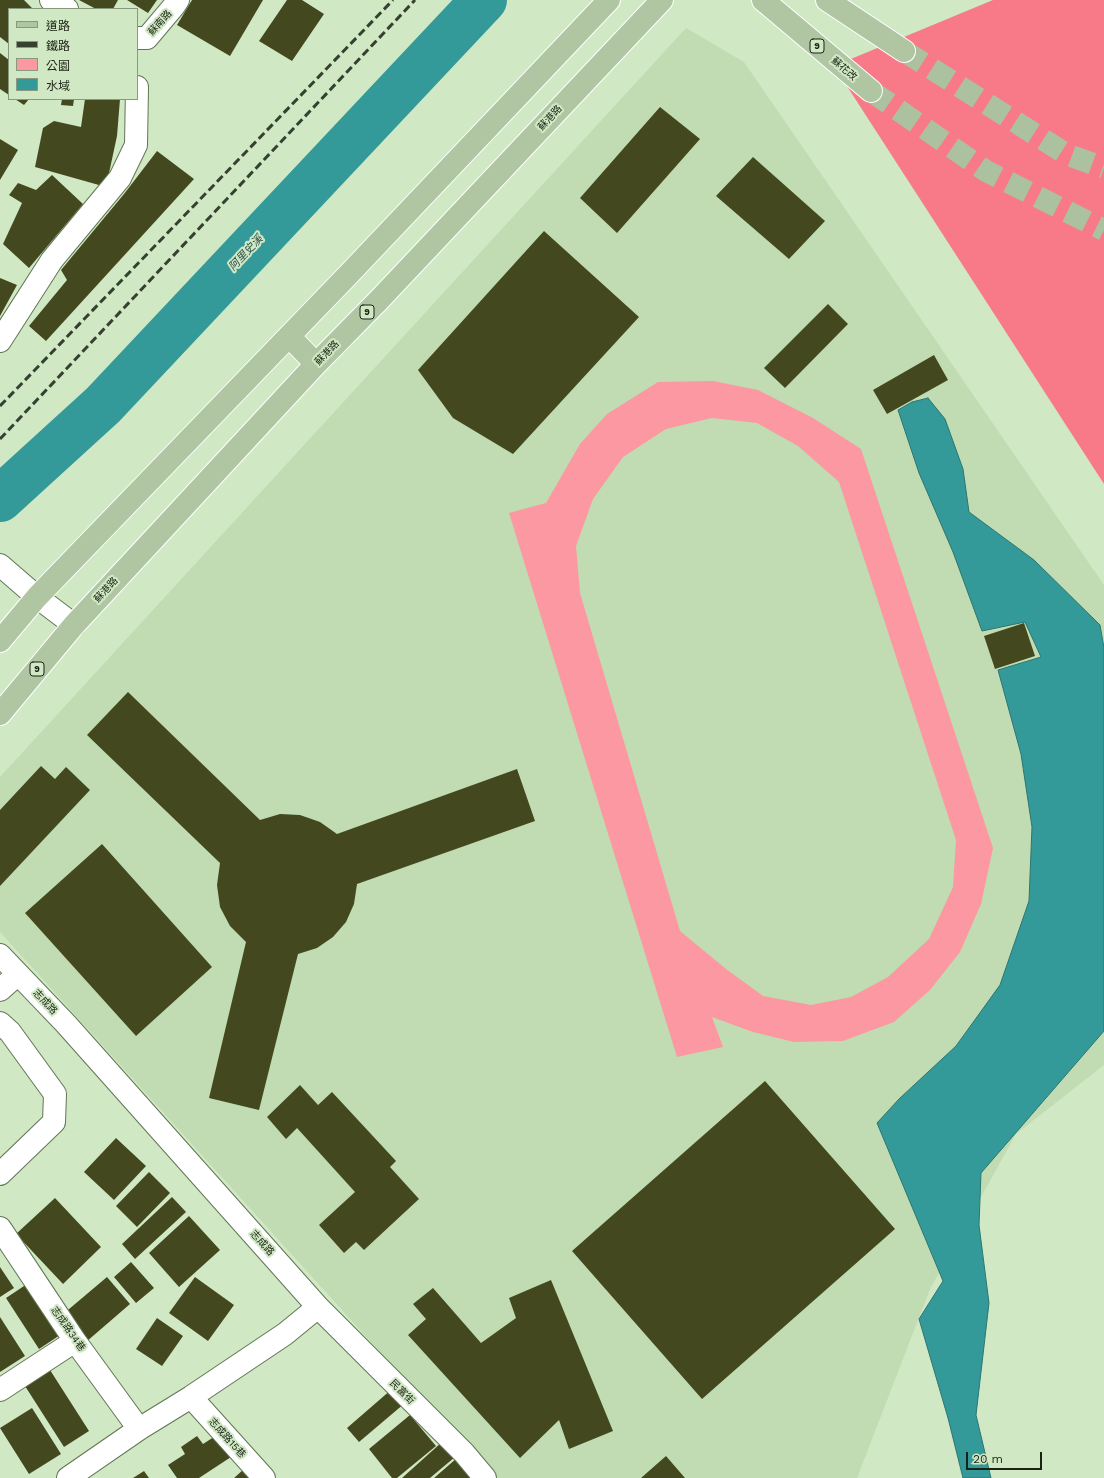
<!DOCTYPE html>
<meta charset="utf-8">
<style>
body{margin:0}
#map{position:relative;width:1104px;height:1478px;overflow:hidden;background:#d0e8c3;font-family:"Work Sans","Noto Sans TC",sans-serif}
canvas{display:block}
.legend{position:absolute;left:8px;top:8px;width:130px;height:92px;box-sizing:border-box;background:#d0e8c3;border:1px solid #88997e;margin:0;padding:5px 7px;list-style:none;font-size:12px;color:#1b2316}
.legend li{display:flex;align-items:center;gap:8px;height:20px}
.legend b{width:20px;border:1px solid #88997e}
.scale{position:absolute;left:966px;top:1452px;width:76px;height:18px;box-sizing:border-box;border:2px solid #1b2316;border-top:0;padding-left:5px;font-size:12px;line-height:14px;white-space:nowrap;color:#1b2316;-webkit-text-stroke:3px #d0e8c3;paint-order:stroke}
</style>
<div id="map">
<canvas width="1104" height="1478"></canvas>
<ul class="legend">
<li><b style="height:5px;background:#b0c6a3"></b>道路</li>
<li><b style="height:5px;background:#364030"></b>鐵路</li>
<li><b style="height:11px;background:#fc98a1"></b>公園</li>
<li><b style="height:11px;background:#339a99"></b>水域</li>
</ul>
<div class="scale">20 m</div>
</div>
<script>
const context = document.querySelector('canvas').getContext('2d');
context.lineJoin = 'round';
function fill(path, color) {
  context.fillStyle = color;
  context.fill(path, 'evenodd');
}
function poly(rows) {
  const path = new Path2D();
  for (const r of rows) {
    path.moveTo(r[0], r[1]);
    for (let i = 2; i < r.length; i += 2) path.lineTo(r[i], r[i + 1]);
  }
  return path;
}
function trace(path, color, width, dash) {
  context.strokeStyle = color;
  context.lineWidth = width;
  context.lineCap = dash ? 'butt' : 'round';
  context.setLineDash(dash || []);
  context.stroke(path);
}
function drawText(font, color, halo, rows, align = 'center') {
  context.font = font + ' "Work Sans","Noto Sans TC",sans-serif';
  context.lineWidth = 4;
  context.setLineDash([]);
  context.textBaseline = 'middle';
  context.strokeStyle = halo;
  context.fillStyle = color;
  for (const [text, x, y, turn = 0] of rows) {
    context.save();
    context.translate(x, y);
    context.rotate((+turn || 0) * Math.PI / 180);
    context.textAlign = isNaN(turn) ? turn : align;
    if (halo) context.strokeText(text, 0, 0);
    context.fillText(text, 0, 0);
    context.restore();
  }
}
const built = poly([
 [686,28,744,62,1104,585,1104,1065,1016,1134,930,1289,857,1478,494,1478,0,932,0,777]
]);
const green = poly([
 [713,381,758,390,813,418,861,449,993,848,981,904,960,952,930,990,894,1022,843,1041,794,1042,753,1032,712,1017,723,1047,677,1057,509,513,546,503,580,444,607,414,658,382],
 [712,418,757,423,798,446,839,482,956,840,953,887,929,939,888,977,851,997,811,1005,763,996,726,969,680,931,580,593,576,546,593,499,623,457,666,429]
]);
const forest = poly([
 [993,0,1104,0,1104,484,834,66]
]);
const water = poly([
 [928,398,945,419,963,469,969,512,1034,560,1100,625,1104,648,1104,1031,981,1173,979,1225,989,1303,976,1415,991,1478,963,1478,948,1418,919,1319,943,1281,877,1123,899,1099,956,1046,1000,985,1029,901,1032,827,1021,754,998,670,1041,657,1025,622,982,631,953,552,919,473,898,410,912,402,928,398]
]);
const river = poly([
 [0,499,103,405,484,0]
]);
const building = poly([
 [0,0,24,0,33,9,9,9,9,44,0,37],
 [79,0,118,0,113,9,96,9],
 [127,0,157,0,148,13],
 [192,0,263,0,230,56,177,25],
 [287,0,302,0,324,14,292,61,259,41],
 [0,53,9,60,9,95,0,89],
 [15,99,29,99,24,105],
 [62,99,74,99,73,106,61,105],
 [85,99,120,99,117,136,106,187,35,167,43,128,54,121,81,127],
 [660,107,700,139,617,233,580,198],
 [0,139,18,150,0,180],
 [157,151,194,179,46,341,29,326,67,280,61,270,124,194],
 [753,157,825,221,789,259,716,196],
 [52,175,83,204,29,268,3,244,22,203,9,195,18,183,36,190],
 [544,231,639,317,513,454,453,418,418,370],
 [0,278,17,285,0,316],
 [828,304,848,324,785,388,764,368],
 [934,355,948,380,887,414,873,390],
 [1024,623,1035,656,995,669,984,636],
 [128,692,260,820,280,814,300,815,320,822,337,834,517,769,535,821,357,884,354,904,346,922,333,937,317,948,298,954,259,1110,209,1098,246,942,230,926,220,907,217,885,220,863,87,735],
 [41,766,55,779,66,767,90,790,0,886,0,810],
 [102,844,212,967,136,1036,25,913],
 [765,1081,895,1229,702,1399,572,1251],
 [300,1085,318,1105,332,1092,396,1161,390,1167,419,1199,364,1250,356,1242,344,1253,319,1225,355,1192,297,1128,286,1139,267,1117],
 [116,1138,146,1166,114,1200,84,1172],
 [149,1172,170,1193,137,1227,116,1206],
 [172,1197,186,1212,135,1259,122,1244],
 [55,1198,101,1247,63,1284,16,1234],
 [189,1216,220,1250,179,1287,149,1253],
 [131,1262,154,1288,136,1303,114,1277],
 [0,1267,14,1288,0,1297],
 [107,1277,130,1304,86,1342,62,1315],
 [195,1277,234,1305,208,1341,169,1313],
 [551,1280,613,1431,569,1449,559,1420,520,1458,408,1335,426,1319,413,1304,433,1288,481,1343,516,1318,509,1298],
 [27,1284,60,1335,39,1349,6,1298],
 [0,1317,25,1356,0,1372],
 [157,1318,183,1336,162,1366,136,1349],
 [50,1370,89,1431,64,1447,25,1386],
 [392,1389,405,1403,359,1442,347,1428],
 [32,1408,61,1454,29,1474,0,1428],
 [410,1415,436,1446,397,1478,392,1478,369,1449],
 [217,1435,231,1457,199,1478,177,1478,168,1465,185,1454,181,1447,197,1436,203,1444],
 [442,1442,455,1457,430,1478,402,1478],
 [666,1456,685,1478,641,1478],
 [457,1458,474,1478,434,1478],
 [244,1469,253,1478,234,1478],
 [144,1471,149,1478,133,1478]
]);
const majorTunnel = poly([
 [904,51,1066,154,1104,168],
 [871,91,986,171,1104,230]
]);
const minor = poly([
 [51,0,67,9],
 [137,38,147,38,174,6,178,0],
 [0,341,52,260,120,178,136,145,137,87],
 [0,565,37,597,74,625],
 [0,955,66,1024,318,1307,464,1453,485,1478],
 [0,990,18,974],
 [0,1023,10,1032,55,1094,54,1122,0,1174],
 [0,1228,75,1341,139,1429],
 [0,1390,75,1341],
 [191,1397,264,1478],
 [68,1478,139,1429,191,1397,285,1334,318,1307]
]);
const major = poly([
 [763,0,871,91],
 [827,0,904,51],
 [289,336,316,364],
 [0,641,37,597,348,275,609,0],
 [0,714,74,625,316,364,378,301,662,0]
]);
const rail = poly([
 [0,406,393,0],
 [0,439,415,0]
]);
const shields = [
 [817,46,14],
 [367,312,14],
 [37,669,14]
];
const shieldNames = [
 ["9",817,46],
 ["9",367,312],
 ["9",37,669]
];
const streetNames = [
 ["蘇南路",160,23,-48],
 ["蘇花改",844,69,40],
 ["蘇港路",550,118,-47],
 ["蘇港路",327,353,-46],
 ["蘇港路",106,590,-47],
 ["志成路",45,1002,46],
 ["志成路",262,1243,48],
 ["志成路34巷",68,1329,55],
 ["民富街",402,1392,45],
 ["志成路15巷",227,1438,48]
];
const waterNames = [
 ["阿里史溪",246,253,-47]
];
fill(built, '#c1dcb2');
fill(green, '#fc98a1');
fill(forest, '#f87a89');
fill(water, '#339a99');
trace(water, '#2c7672', 1);
trace(river, '#339a99', 46);
fill(building, '#44481f');
trace(majorTunnel, '#acc1a0', 22, [22, 11]);
trace(minor, '#617655', 24);
trace(major, '#fff', 24);
trace(minor, '#fff', 22);
trace(major, '#b0c6a3', 22);
trace(rail, '#364030', 3, [8, 4]);
for (const [x, y, w] of shields) {
  const box = new Path2D();
  box.roundRect(x - w / 2, y - 7, w, 14, 3);
  context.fillStyle = '#d0e8c3';
  context.fill(box);
  trace(box, '#1b2316', 1);
}
drawText('bold 9px', '#1b2316', null, shieldNames);
drawText('10px', '#1b2316', '#d0e8c3', streetNames);
drawText('italic 11px', '#2d4c4b', '#d0e8c3', waterNames);
</script>
